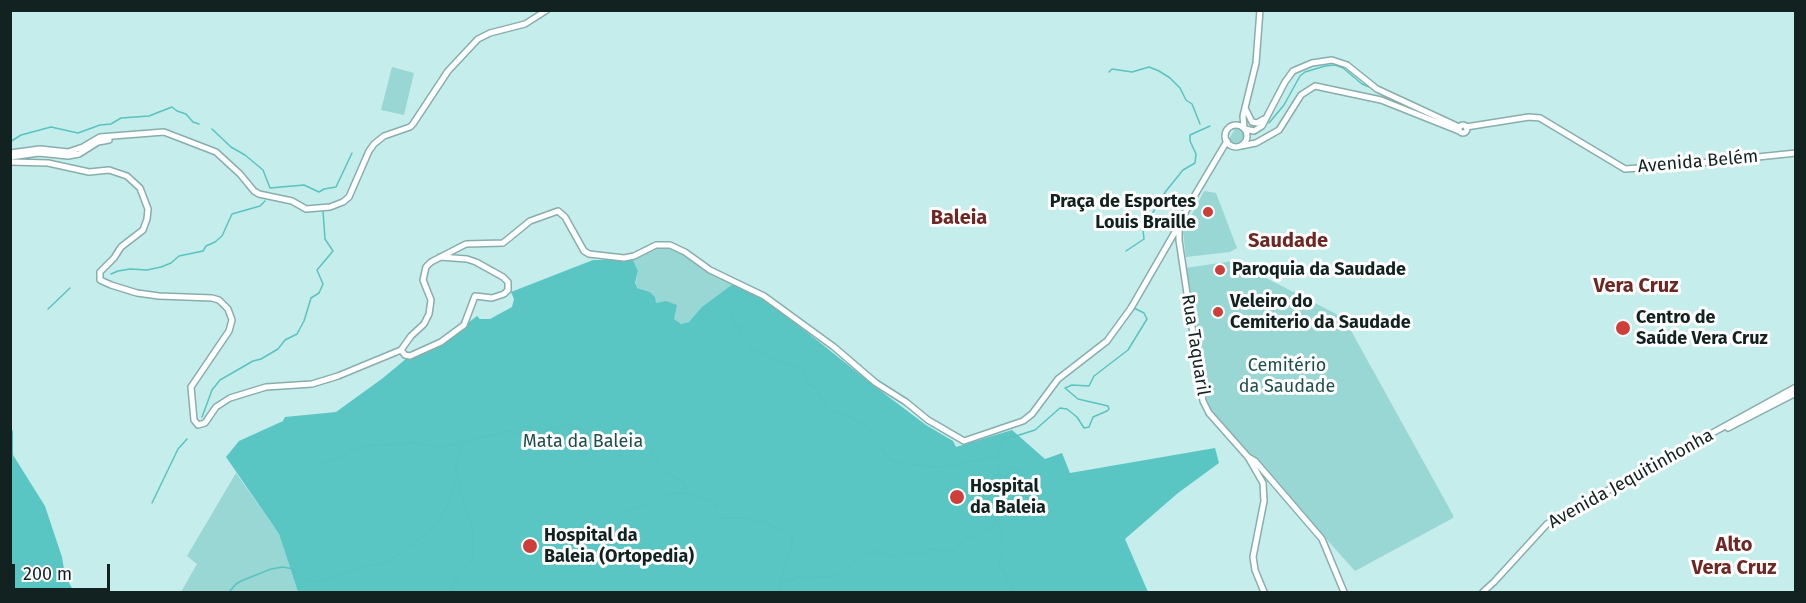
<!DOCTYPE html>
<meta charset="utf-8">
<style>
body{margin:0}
#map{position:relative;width:1806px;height:603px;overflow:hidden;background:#c5edeb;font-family:"Fira Sans",sans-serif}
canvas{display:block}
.frame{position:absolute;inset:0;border:12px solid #122221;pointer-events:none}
.scale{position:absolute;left:12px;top:564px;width:98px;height:27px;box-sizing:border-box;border:3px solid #122221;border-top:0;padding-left:8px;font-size:18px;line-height:21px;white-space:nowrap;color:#122221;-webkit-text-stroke:4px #fff;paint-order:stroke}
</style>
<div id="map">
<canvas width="1806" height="603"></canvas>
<div class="frame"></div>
<div class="scale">200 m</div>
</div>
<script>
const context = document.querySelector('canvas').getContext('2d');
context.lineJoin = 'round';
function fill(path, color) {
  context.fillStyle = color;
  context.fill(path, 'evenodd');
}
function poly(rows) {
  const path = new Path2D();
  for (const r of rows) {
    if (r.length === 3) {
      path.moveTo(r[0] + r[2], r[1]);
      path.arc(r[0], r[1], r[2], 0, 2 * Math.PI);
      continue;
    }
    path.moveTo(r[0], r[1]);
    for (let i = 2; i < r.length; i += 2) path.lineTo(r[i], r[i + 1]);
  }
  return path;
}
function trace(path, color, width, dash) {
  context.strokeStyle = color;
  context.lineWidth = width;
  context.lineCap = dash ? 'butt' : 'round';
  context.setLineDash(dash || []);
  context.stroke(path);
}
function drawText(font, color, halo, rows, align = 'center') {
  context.font = font + ' "Fira Sans",sans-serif';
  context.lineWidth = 6;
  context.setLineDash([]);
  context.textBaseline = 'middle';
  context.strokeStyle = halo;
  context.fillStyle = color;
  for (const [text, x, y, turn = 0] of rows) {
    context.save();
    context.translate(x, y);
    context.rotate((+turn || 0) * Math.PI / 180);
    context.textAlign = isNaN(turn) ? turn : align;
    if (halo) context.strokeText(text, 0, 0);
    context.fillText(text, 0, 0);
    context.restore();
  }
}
const green = poly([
 [392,67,414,73,404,115,381,110],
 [1236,127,1242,128,1246,135,1244,143,1238,146,1232,145,1228,141],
 [1204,191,1216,193,1237,248,1230,252,1186,257,1183,232],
 [660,248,666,248,681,253,707,272,733,284,689,322,684,324,677,323,656,303,650,292,637,288,635,286,638,271,633,260],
 [1233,261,1344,318,1453,515,1453,518,1355,571,1217,417,1210,407,1204,393,1185,268],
 [236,473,279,534,298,592,181,592,197,564,187,556]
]);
const forest = poly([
 [593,260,633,260,638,271,635,283,637,288,650,292,655,297,656,303,666,301,677,305,674,319,681,324,689,322,702,307,733,284,764,298,877,388,926,425,953,441,956,447,1012,430,1045,459,1062,453,1070,473,1215,448,1219,463,1178,493,1125,539,1148,592,298,592,279,534,226,457,239,441,283,421,285,417,336,412,383,378,407,358,442,343,477,316,480,319,490,319,512,307,514,299,511,292],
 [11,429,13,431,13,455,45,506,62,557,65,575,74,592,11,592]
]);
const stream = poly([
 [1109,72,1112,69,1132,72,1149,67,1159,71,1170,78,1180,88,1186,100,1192,104,1200,124],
 [1269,123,1284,105,1300,76,1305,72,1325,66,1335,65,1343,68,1362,84,1374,89],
 [212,129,231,147,245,155,263,170,270,188,304,185,319,192,324,189,336,187,352,153],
 [10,142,21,135,51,127,78,133,100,125,111,124,121,118,149,116,172,107,177,111,186,114,193,122,199,124],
 [1126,251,1144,239,1143,230,1147,222,1166,191,1183,170,1195,163,1196,154,1190,141,1190,135,1210,126],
 [111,274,118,271,130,269,147,270,161,267,171,263,179,256,203,251,206,246,215,242,222,236,232,214,260,206,265,201],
 [48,309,70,288],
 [730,314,735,325,740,328,740,335,747,340,752,350,803,369,808,384,814,386,828,409,833,413,839,412,850,417,871,429,887,457,897,462,907,464,942,467,998,456,1003,438,1013,437,1035,430,1060,408,1067,409,1077,417,1084,428,1089,427,1093,417,1107,411,1109,409,1108,406,1078,399,1065,388,1072,385,1089,386,1094,376,1128,350,1147,319,1144,313,1134,308],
 [202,417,212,390,220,380,253,361,261,359,278,349,285,340,297,334,304,321,311,298,319,293,323,284,317,270,333,251,325,239,323,211],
 [310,468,316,464,341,458,350,450,365,446,405,444,415,442,440,448,504,432,512,431,521,437,526,436,571,424,581,429,592,446,602,446,616,438,626,438,643,445,649,449,664,472,681,480,688,493],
 [152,503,178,449,187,439],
 [627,512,649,503,661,495,688,493,712,501,718,508],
 [721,514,719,518,743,518,764,522,787,532,792,538,792,547,780,583,781,592],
 [997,521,1003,534,1001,543,1004,552,999,559,999,565,1015,592],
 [781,580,790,581,800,576,834,577,862,556,871,552,881,552,897,558,913,553,921,554,932,549,946,552,954,552,963,541,992,527,1008,502,1019,491,1024,480,1021,472,1010,467,1007,476,1003,478,997,470,999,458],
 [229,592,236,584,241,581,271,569,283,567,293,569,306,580,320,582,360,567,381,564,400,554,434,527,447,507,456,480,458,473,455,466,465,442],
 [449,592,463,569,472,562,473,552,472,524,461,493,458,475]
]);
const minor = poly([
 [1246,110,1252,122,1257,123,1264,119],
 [1463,129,4],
 [1236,136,11],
 [1466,127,1529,117,1540,118,1625,169,1681,165,1796,153],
 [1244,128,1243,116,1256,63,1260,10],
 [1245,129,1254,131,1262,126,1285,82,1293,71,1312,63,1332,60,1347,65,1377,89,1459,127],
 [1227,141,1189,205,1179,225,1179,240,1203,401,1209,413,1248,457,1263,483,1264,501,1253,557,1255,570,1264,592],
 [1241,146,1256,143,1279,130,1301,95,1315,86,1381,100,1459,131],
 [10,153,40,149,68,152,83,147,100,137,164,132,216,152,240,174,254,191,259,194,292,201,306,209,330,207,343,202,349,197,369,151,374,144,384,136,410,127,413,124,448,71,478,39,490,33,525,24,547,10],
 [10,157,39,153,68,156,79,154,98,142,109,140],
 [10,162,48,163,89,172,109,170,127,176,140,188,148,209,147,219,143,230,121,247,114,258,100,272,100,280,111,285,137,293,159,296,212,298,219,300,228,309,232,320,229,331,191,387,194,420,198,425,205,423,216,407,230,398,266,387,312,384,338,376,401,350,411,336,424,324,429,314,431,300,423,280,426,267,431,262,466,244,503,243,530,221,558,211,565,217,584,251,589,254,624,258,634,256,656,245,670,245,685,252,710,270,764,296,834,347,876,383,906,402,928,420,964,441,1023,421,1032,414,1058,379,1107,341,1131,308,1179,225],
 [401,350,405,355,410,356,441,342,464,325,475,296,492,298,504,294,508,290,508,282,503,277,476,262,467,259,440,257],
 [1728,428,1796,393],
 [1248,457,1255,461,1322,539,1344,592],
 [1483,592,1494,582,1547,524,1796,387]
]);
const markers = [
 [1208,212,6,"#ce3f3b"],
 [1220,270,6,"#ce3f3b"],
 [1218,312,6,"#ce3f3b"],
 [1623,328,8,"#ce3f3b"],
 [957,497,8,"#ce3f3b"],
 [530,546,8,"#ce3f3b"]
];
const streetNames = [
 ["Avenida Belém",1698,162,-5],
 ["Rua Taquaril",1195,345,81],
 ["Avenida Jequitinhonha",1631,479,-29]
];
const poiNames = [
 ["Praça de Esportes",1196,202,"right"],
 ["Louis Braille",1196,223,"right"],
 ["Paroquia da Saudade",1232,270],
 ["Veleiro do",1230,302],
 ["Cemiterio da Saudade",1230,323],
 ["Centro de",1636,318],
 ["Saúde Vera Cruz",1636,339],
 ["Hospital",970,487],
 ["da Baleia",970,508],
 ["Hospital da",544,536],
 ["Baleia (Ortopedia)",544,557]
];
const parkNames = [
 ["Cemitério",1287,366],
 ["da Saudade",1287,387],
 ["Mata da Baleia",583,442]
];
const neighbourhoodNames = [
 ["Baleia",959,218],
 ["Saudade",1288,241],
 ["Vera Cruz",1636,286],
 ["Alto",1734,545],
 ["Vera Cruz",1734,568]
];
fill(green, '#98d7d4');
fill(forest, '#5ac6c3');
trace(stream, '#58c4c1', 1.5);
trace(minor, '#87aeac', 8);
trace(minor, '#fff', 5);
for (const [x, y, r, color] of markers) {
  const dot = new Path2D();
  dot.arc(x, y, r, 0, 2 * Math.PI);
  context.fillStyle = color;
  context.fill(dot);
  trace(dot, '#fff', 2);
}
drawText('18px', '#122221', '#fff', streetNames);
drawText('bold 18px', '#122221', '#fff', poiNames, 'left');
drawText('18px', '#1f4f4d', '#fff', parkNames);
drawText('bold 20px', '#6e2824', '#fff', neighbourhoodNames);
</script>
